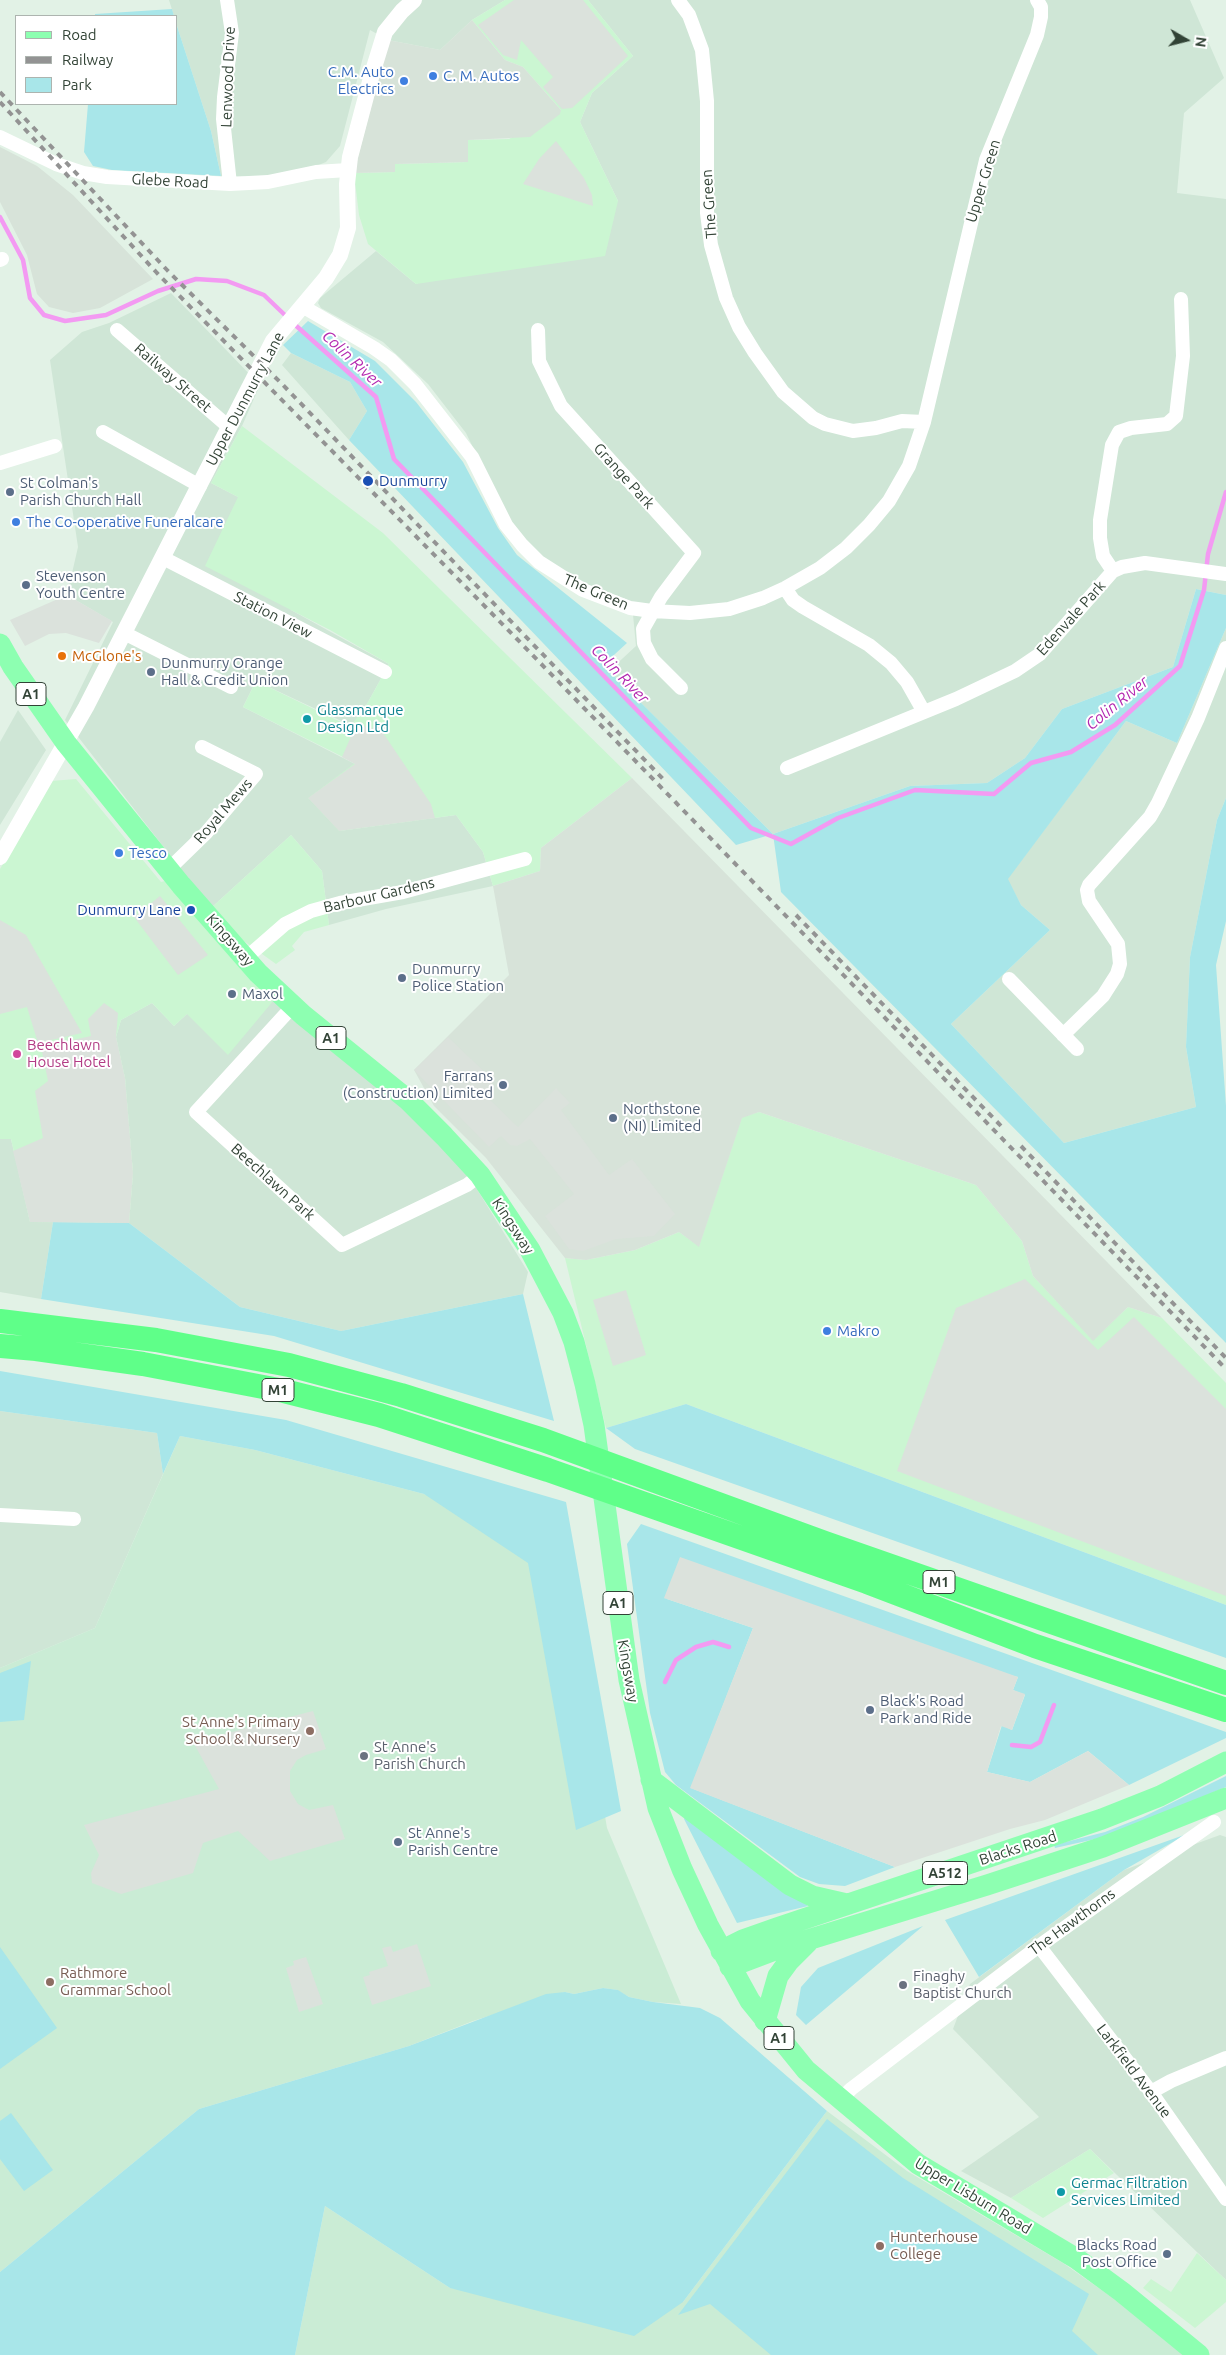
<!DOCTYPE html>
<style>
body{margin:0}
#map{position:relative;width:1226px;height:2355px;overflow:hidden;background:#e2f2e6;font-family:Ubuntu,sans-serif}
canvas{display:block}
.legend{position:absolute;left:15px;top:15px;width:162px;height:90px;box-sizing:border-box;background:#fff;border:1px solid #adb4af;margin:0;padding:6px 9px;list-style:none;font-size:15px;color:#324336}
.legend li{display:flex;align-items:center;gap:10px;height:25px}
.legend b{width:25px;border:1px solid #adb4af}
.north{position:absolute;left:1161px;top:15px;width:50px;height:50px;-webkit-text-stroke:4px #fff;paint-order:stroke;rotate:98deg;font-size:14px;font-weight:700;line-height:20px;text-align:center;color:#324336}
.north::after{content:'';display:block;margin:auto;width:18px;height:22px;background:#324336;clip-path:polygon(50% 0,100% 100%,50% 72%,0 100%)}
</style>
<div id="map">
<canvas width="1226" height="2355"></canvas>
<ul class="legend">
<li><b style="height:6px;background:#8dffb1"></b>Road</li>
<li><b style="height:6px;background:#939393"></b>Railway</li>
<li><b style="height:14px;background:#a8e6e9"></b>Park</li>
</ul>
<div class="north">N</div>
</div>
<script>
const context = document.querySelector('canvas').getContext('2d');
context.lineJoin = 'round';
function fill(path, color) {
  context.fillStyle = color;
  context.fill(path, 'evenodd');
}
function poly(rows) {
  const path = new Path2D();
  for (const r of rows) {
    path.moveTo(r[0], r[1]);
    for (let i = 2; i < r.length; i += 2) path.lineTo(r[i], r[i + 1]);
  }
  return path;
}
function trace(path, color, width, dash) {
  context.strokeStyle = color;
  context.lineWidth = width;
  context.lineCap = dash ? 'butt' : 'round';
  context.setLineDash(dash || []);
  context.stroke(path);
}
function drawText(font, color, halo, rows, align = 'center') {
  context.font = font + ' Ubuntu,sans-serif';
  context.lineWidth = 4;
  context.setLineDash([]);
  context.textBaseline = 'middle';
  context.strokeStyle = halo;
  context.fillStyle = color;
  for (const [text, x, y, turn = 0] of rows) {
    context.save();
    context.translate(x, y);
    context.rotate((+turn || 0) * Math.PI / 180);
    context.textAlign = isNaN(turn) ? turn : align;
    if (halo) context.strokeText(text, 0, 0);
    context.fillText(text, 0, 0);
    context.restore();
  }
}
const residential = poly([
 [169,0,505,0,472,20,440,50,388,40,370,30,340,146,326,162,289,177,221,176,211,131,176,23,176,16,174,16],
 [588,0,1190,0,1224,78,1184,113,1177,193,1226,199,1226,595,1196,589,1173,667,1062,709,1025,758,987,783,910,786,773,834,609,671,636,646,632,604,586,586,542,560,510,524,466,433,428,384,383,342,321,308,318,303,320,298,376,251,416,284,618,201,580,122,592,93,633,56],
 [171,293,260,385,242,426,211,483,238,497,291,610,389,664,367,704,357,720,350,725,256,681,243,707,355,764,339,831,456,815,483,852,493,886,386,909,329,925,322,871,291,835,211,908,65,720,113,622,67,595,78,547,50,360,82,332,109,323],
 [291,353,350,382,367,411,349,440,282,365],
 [1226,628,1226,798,1217,820,1190,957,1186,1047,1196,1107,1064,1143,951,1024,1050,930,1021,905,1007,879,1126,721,1177,743],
 [18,710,46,750,0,825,0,742],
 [274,1000,418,1121,467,1173,528,1272,523,1294,341,1331,240,1307,129,1223,133,1173,125,1078,116,1037,121,1020,152,1003,174,1026,187,1014],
 [0,1139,11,1139,30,1222,53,1222,41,1299,0,1292],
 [0,1411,157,1433,163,1474,95,1628,0,1668],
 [1220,1835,1226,1837,1226,2280,1090,2149,1011,2198,961,2171,1039,2117,953,2029,970,1984,1124,1870]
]);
const commercial = poly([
 [505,0,588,0,633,56,592,93,580,122,618,201,605,256,416,284,368,244,359,215,354,173,395,172,395,164,468,162,468,140,509,139,561,110,523,67,505,60,472,20],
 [242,426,383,533,632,778,541,848,540,871,493,886,483,852,456,815,339,831,308,798,355,763,243,707,256,681,345,724,353,723,367,704,389,664,330,630,205,566,238,497,211,483],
 [76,779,161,882,165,881,274,1000,228,1055,187,1014,174,1026,152,1003,121,1020,116,1037,125,1078,133,1173,129,1223,30,1222,11,1139,0,1139,0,869,51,781],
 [291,835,322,871,329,925,304,932,292,946,295,950,276,964,244,941,211,908],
 [759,1112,976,1185,1022,1241,1033,1276,1093,1340,1128,1307,1162,1318,1226,1383,1226,1605,686,1404,606,1428,565,1258,586,1260,635,1250,679,1232,699,1246,742,1117],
 [1090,2149,1114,2173,1043,2218,1011,2198],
 [1197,2253,1226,2280,1226,2302,1195,2328,1143,2288,1151,2279,1171,2292]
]);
const industrial = poly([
 [472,20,505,60,523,67,561,110,560,114,530,137,468,140,468,162,395,164,395,172,354,173,388,40,440,50],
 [0,147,37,166,73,195,153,279,100,308,73,313,49,307,37,294,27,255,0,202],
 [632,778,1162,1318,1128,1307,1093,1341,1033,1276,1022,1241,976,1185,759,1112,742,1118,699,1247,679,1232,635,1250,586,1260,565,1258,486,1158,434,1106,414,1070,509,975,493,886,540,871,541,848]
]);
const education = poly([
 [180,1436,255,1450,424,1494,562,1540,580,1666,607,1828,681,2004,653,2002,629,1997,617,1990,603,1988,574,1994,565,1992,473,2021,409,2046,199,2109,0,2272,0,1668,95,1628],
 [827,2111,907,2171,1063,2263,1123,2305,1184,2355,295,2355,325,2206,450,2288,683,2302]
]);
const green = poly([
 [172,9,174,16,95,16,95,14],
 [176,23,211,131,221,176,112,170,93,166,84,152,88,104,176,104],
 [308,321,375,361,416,402,463,462,498,528,517,555,627,643,603,665,773,834,910,786,987,783,1025,758,1062,709,1173,667,1196,589,1226,595,1226,628,1177,743,1126,721,1008,879,1021,905,1050,930,951,1024,1064,1143,1196,1107,1186,1047,1190,957,1217,820,1226,798,1226,921,1216,965,1226,1106,1226,1343,781,892,773,834,736,845,349,440,367,411,350,382,291,353,283,345],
 [53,1222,129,1223,240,1307,341,1331,523,1294,554,1421,274,1336,41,1299],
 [0,1371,286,1420,566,1502,621,1811,576,1830,528,1563,424,1494,255,1450,180,1436,163,1474,157,1433,0,1411],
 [686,1404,1226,1605,1226,1658,635,1449,606,1428],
 [641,1524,1226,1732,1226,1738,1129,1785,1088,1751,1030,1782,987,1772,1002,1725,1012,1730,1025,1695,1013,1690,1018,1677,664,1598,753,1628,691,1788,895,1867,845,1886,819,1884,800,1877,676,1785,665,1772,650,1713,627,1544],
 [31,1661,24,1720,0,1722,0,1673],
 [1226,1776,1226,1787,1109,1836,1055,1848,1054,1845,1105,1832,1143,1817],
 [685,1815,808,1906,737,1923,684,1819],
 [1187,1834,1124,1870,979,1977,945,1920],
 [923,1926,806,2025,796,2015,801,1987,818,1968],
 [0,1947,57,2028,0,2069],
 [603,1988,618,1990,629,1997,653,2002,700,2008,720,2018,827,2111,683,2302,634,2336,450,2288,325,2206,295,2355,0,2355,0,2272,199,2109,409,2046,546,1994,565,1992,574,1994],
 [11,2113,53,2170,24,2191,0,2159,0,2121],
 [827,2119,903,2178,1089,2294,1072,2331,1098,2355,771,2355,710,2304,678,2315]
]);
const parking = poly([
 [514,0,583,0,628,56,572,108,562,109,543,87,553,77,521,40,517,60,503,55,478,25],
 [556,141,584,178,592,195,593,206,523,184,539,159],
 [67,595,112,621,99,643,66,633,49,634,25,646,10,620],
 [357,723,371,729,377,724,431,804,435,818,339,831,308,798,355,764,342,757],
 [160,896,208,955,178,975,134,917],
 [0,920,26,935,82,1033,38,1043,27,1007,0,1014],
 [104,1003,118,1013,116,1037,125,1078,133,1173,129,1223,30,1222,13,1151,43,1138,35,1091,48,1081,41,1047,91,1036,88,1019],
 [448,1037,494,1081,486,1090,491,1095,488,1098,518,1127,556,1088,570,1103,561,1110,609,1175,632,1159,675,1214,654,1236,616,1239,583,1251,569,1249,545,1216,574,1194,530,1139,517,1146,510,1145,501,1136,489,1147,414,1070],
 [1025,1279,1098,1350,1134,1317,1226,1409,1226,1596,897,1471,956,1308],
 [626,1290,646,1355,613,1366,593,1300],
 [680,1557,1018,1677,1013,1690,1025,1694,1012,1730,1001,1726,987,1772,1030,1782,1088,1751,1129,1785,1045,1820,1010,1829,895,1867,690,1788,753,1628,664,1598],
 [313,1711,326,1749,306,1755,297,1760,290,1771,290,1791,298,1804,309,1810,333,1805,345,1839,270,1861,238,1831,203,1843,193,1873,121,1894,92,1883,91,1873,99,1855,84,1825,219,1789,193,1742],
 [417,1944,431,1986,372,2005,363,1977,370,1975,369,1972,388,1966,382,1948,391,1946,393,1952],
 [306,1957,323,2004,299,2012,286,1968,294,1965,293,1961]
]);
const stream = poly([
 [0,217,23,260,30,298,44,315,65,321,106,315,158,291,196,279,227,281,264,295,288,318],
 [293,323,376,397,394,459,751,828,791,844,838,818,915,790,994,794,1031,763,1071,752,1115,725,1180,666,1204,590,1208,554,1226,492],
 [665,1682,676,1660,696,1647,713,1642,729,1647],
 [1012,1745,1031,1747,1040,1742,1054,1705]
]);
const minor = poly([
 [227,0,232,33,224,97,223,119,230,184],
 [0,137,56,164,83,173,107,177,230,184,268,182,316,172,348,170],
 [0,260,2,259],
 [302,306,374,348,391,360,415,384,472,457,506,525,522,545,539,562,583,590,630,608,652,611,690,613,729,609,763,598,785,588,820,568,846,548,869,525,889,501,909,466,924,422,902,421,876,428,853,431,825,424,813,418,783,392,755,353,739,327,726,298,711,245,707,213,707,101,702,50,689,15,678,0],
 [117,330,223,422,230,425],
 [538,330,539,361,561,406,694,553,661,597,643,629,644,643,652,659,681,688],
 [924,422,986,160,1037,35,1041,17,1041,7,1037,0],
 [103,432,200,486],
 [0,463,55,446],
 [163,558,385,672],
 [1113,571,1103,556,1100,538,1100,520,1112,445,1119,432,1131,428,1167,424,1176,416,1183,356,1181,299],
 [785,588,793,600,803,607,869,645,891,663,907,682,924,712],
 [124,633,231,687],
 [787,768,956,699,1015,671,1040,654,1113,571,1122,567,1145,563,1226,574],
 [169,869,206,833,256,774,202,747],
 [246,958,285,924,311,911,340,903,403,892,525,859],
 [1009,979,1077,1049],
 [293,1006,196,1112,342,1245,467,1185,480,1175],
 [1063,1035,1103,996,1117,974,1120,964,1118,944,1089,901,1087,890,1089,885,1150,817,1158,803,1198,718,1226,648],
 [0,1515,74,1519],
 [1039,1946,1151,2092,1226,2199],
 [1151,2092,1171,2081,1226,2058],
 [840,2100,851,2089,1039,1946,1214,1822]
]);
const tertiary = poly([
 [0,857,86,707,273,341,326,278,340,255,348,228,347,184,350,157,372,74,385,32,402,11,414,0]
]);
const primary = poly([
 [0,644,13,667,66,743,181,885,258,973,303,1015,408,1100,444,1136,480,1175,530,1250,563,1313,574,1342,585,1384,594,1425,629,1680,658,1808,682,1869,708,1925,750,2001,806,2070,918,2164,1077,2259,1122,2292,1199,2355],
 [651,1780,790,1885,812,1896,847,1904],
 [721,1951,743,1940,777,1928,1102,1819,1160,1796,1226,1762],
 [730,1967,775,1950,987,1885,1103,1847,1226,1798],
 [765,2021,778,1976,789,1961,808,1942]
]);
const motorway = poly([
 [0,1321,156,1340,289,1365,401,1395,543,1440,825,1543,1226,1683],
 [0,1346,36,1349,143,1364,284,1391,379,1415,548,1470,867,1582,1035,1646,1226,1710]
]);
const rail = poly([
 [0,92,168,271,283,385,665,781],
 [0,102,157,273,516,638,1226,1369],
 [796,915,1005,1130],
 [1021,1146,1226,1358]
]);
const markers = [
 [433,76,5,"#3f7fe0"],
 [404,81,5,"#3f7fe0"],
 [368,481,6,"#1a4fb4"],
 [10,492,5,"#5c6f8a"],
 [16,522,5,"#3f7fe0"],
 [26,585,5,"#5c6f8a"],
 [62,656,5,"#e8710a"],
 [151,672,5,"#5c6f8a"],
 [307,719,5,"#0f9aa8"],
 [119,853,5,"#3f7fe0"],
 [191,910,5,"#1a4fb4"],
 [402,978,5,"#5c6f8a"],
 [232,994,5,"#5c6f8a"],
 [17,1054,5,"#d1479c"],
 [503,1085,5,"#5c6f8a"],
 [613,1118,5,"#5c6f8a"],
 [827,1331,5,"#3f7fe0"],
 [870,1710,5,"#5c6f8a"],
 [310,1731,5,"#8d6e63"],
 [364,1756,5,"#6b7280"],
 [398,1842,5,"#5c6f8a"],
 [50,1982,5,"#8d6e63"],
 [903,1985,5,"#6b7280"],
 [1061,2192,5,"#0f9aa8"],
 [880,2246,5,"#8d6e63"],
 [1167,2254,5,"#5c6f8a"]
];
const shields = [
 [31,694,30],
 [331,1038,30],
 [278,1390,32],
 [939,1582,32],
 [618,1603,30],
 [945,1873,45],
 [779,2038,30]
];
const shieldNames = [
 ["A1",31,694],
 ["A1",331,1038],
 ["M1",278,1390],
 ["M1",939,1582],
 ["A1",618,1603],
 ["A512",945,1873],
 ["A1",779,2038]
];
const shopNames = [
 ["C.M. Auto",394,72,"right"],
 ["Electrics",394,89,"right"],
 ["C. M. Autos",443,76],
 ["The Co-operative Funeralcare",26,522],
 ["Tesco",129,853],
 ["Makro",837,1331]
];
const streetNames = [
 ["Lenwood Drive",228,77,-88],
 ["Glebe Road",170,181,3],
 ["Upper Green",983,181,-73],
 ["The Green",709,204,-94],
 ["Railway Street",173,378,41],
 ["Upper Dunmurry Lane",245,399,-62],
 ["Grange Park",624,476,48],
 ["The Green",596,592,23],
 ["Station View",273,615,27],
 ["Edenvale Park",1071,618,-48],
 ["Royal Mews",223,811,-49],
 ["Barbour Gardens",379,895,-13],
 ["Kingsway",230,940,49],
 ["Beechlawn Park",273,1182,42],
 ["Kingsway",513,1226,57],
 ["Kingsway",628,1671,80],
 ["Blacks Road",1018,1848,-18],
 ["The Hawthorns",1072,1922,-36],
 ["Larkfield Avenue",1134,2071,53],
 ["Upper Lisburn Road",973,2196,31]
];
const transitNames = [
 ["Dunmurry",379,481],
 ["Dunmurry Lane",181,910,"right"]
];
const serviceNames = [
 ["St Colman's",20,483],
 ["Parish Church Hall",20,500],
 ["Stevenson",36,576],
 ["Youth Centre",36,593],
 ["Dunmurry Orange",161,663],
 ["Hall & Credit Union",161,680],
 ["Dunmurry",412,969],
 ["Police Station",412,986],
 ["Maxol",242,994],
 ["Farrans",493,1076,"right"],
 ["(Construction) Limited",493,1093,"right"],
 ["Northstone",623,1109],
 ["(NI) Limited",623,1126],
 ["Black's Road",880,1701],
 ["Park and Ride",880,1718],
 ["St Anne's",408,1833],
 ["Parish Centre",408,1850],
 ["Blacks Road",1157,2245,"right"],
 ["Post Office",1157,2262,"right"]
];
const foodNames = [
 ["McGlone's",72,656]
];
const cultureNames = [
 ["Glassmarque",317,710],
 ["Design Ltd",317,727],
 ["Germac Filtration",1071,2183],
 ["Services Limited",1071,2200]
];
const hotelNames = [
 ["Beechlawn",27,1045],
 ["House Hotel",27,1062]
];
const educationNames = [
 ["St Anne's Primary",300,1722,"right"],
 ["School & Nursery",300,1739,"right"],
 ["Rathmore",60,1973],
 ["Grammar School",60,1990],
 ["Hunterhouse",890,2237],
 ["College",890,2254]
];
const worshipNames = [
 ["St Anne's",374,1747],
 ["Parish Church",374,1764],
 ["Finaghy",913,1976],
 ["Baptist Church",913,1993]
];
const waterNames = [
 ["Colin River",352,359,43],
 ["Colin River",620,674,46],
 ["Colin River",1117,703,-39]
];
fill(residential, '#cfe6d6');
fill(commercial, '#cbf6d2');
fill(industrial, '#d7e3d9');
fill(education, '#caecd5');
fill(green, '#a8e6e9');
fill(parking, '#dbe2dc');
trace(stream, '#f39af2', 4.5);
trace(minor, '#fff', 14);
trace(tertiary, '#fff', 16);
trace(primary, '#8dffb1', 21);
trace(motorway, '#5fff89', 24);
trace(rail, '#939393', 4, [6, 6]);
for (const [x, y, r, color] of markers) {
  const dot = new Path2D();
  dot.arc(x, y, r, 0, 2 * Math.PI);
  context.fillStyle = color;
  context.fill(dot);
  trace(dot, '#fff', 2);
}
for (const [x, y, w] of shields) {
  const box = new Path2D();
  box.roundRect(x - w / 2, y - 11.5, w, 23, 4);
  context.fillStyle = '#fff';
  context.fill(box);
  trace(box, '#324336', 1);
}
drawText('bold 14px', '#324336', null, shieldNames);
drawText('15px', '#366cbe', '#fff', shopNames, 'left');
drawText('15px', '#324336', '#fff', streetNames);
drawText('15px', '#164399', '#fff', transitNames, 'left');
drawText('15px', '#4e5e75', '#fff', serviceNames, 'left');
drawText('15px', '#c56008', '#fff', foodNames, 'left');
drawText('15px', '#0d838f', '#fff', cultureNames, 'left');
drawText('15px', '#b23c85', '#fff', hotelNames, 'left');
drawText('15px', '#785e54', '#fff', educationNames, 'left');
drawText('15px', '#5b616d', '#fff', worshipNames, 'left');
drawText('italic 16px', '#b328b0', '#fff', waterNames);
</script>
